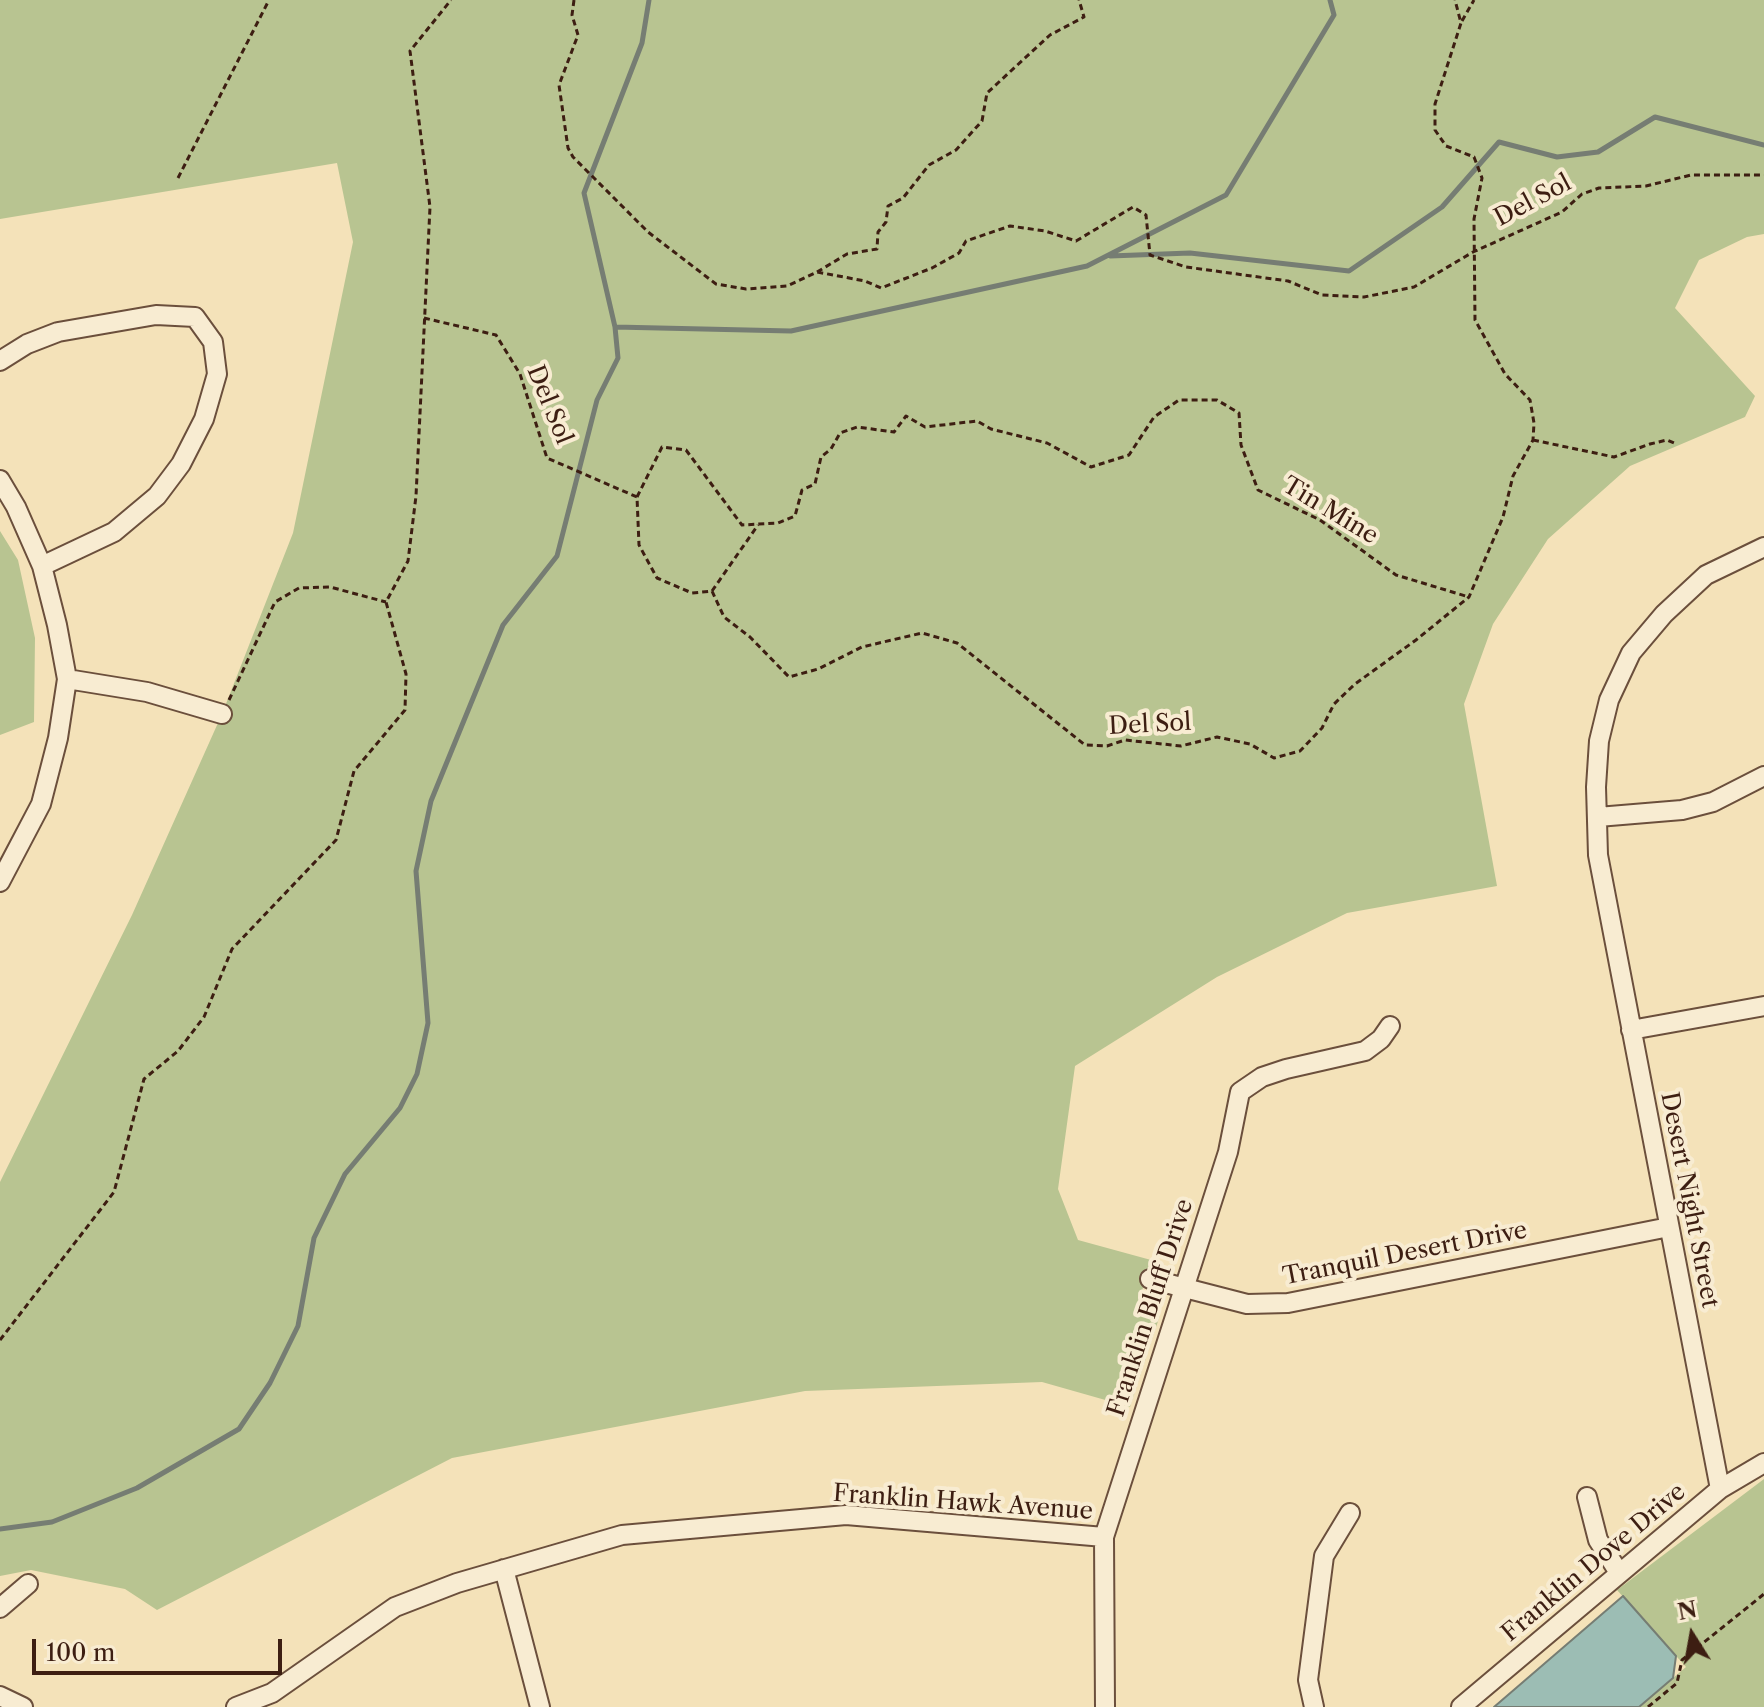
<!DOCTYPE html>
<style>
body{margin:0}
#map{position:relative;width:1764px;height:1707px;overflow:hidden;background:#f4e2b9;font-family:"Libre Caslon Text",serif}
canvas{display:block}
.north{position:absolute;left:1652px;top:1595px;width:80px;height:80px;-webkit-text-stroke:6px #f8ecd2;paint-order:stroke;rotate:349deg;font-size:22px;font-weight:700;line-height:32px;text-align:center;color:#3d1e12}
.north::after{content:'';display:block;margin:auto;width:28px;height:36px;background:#3d1e12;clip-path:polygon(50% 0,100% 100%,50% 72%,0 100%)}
.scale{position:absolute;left:32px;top:1639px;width:250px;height:36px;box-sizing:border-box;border:4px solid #3d1e12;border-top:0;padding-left:10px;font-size:24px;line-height:28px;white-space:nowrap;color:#3d1e12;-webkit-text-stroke:6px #f8ecd2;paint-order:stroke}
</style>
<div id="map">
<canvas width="1764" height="1707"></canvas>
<div class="north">N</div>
<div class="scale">100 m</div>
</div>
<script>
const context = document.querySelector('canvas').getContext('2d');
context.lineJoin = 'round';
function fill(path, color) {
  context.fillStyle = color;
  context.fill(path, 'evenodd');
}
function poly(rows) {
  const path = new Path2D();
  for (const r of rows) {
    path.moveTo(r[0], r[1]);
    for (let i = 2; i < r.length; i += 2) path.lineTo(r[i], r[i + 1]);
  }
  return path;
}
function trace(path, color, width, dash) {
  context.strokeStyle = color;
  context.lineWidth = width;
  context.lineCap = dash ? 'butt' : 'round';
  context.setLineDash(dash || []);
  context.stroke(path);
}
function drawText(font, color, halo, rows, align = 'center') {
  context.font = font + ' "Libre Caslon Text",serif';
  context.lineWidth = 8;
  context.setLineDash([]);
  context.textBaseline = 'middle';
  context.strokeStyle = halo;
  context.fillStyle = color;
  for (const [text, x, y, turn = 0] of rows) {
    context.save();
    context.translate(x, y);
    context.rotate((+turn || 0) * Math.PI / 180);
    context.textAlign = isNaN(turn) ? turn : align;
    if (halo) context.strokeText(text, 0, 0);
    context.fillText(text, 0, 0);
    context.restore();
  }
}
const green = poly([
 [0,0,1764,0,1764,234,1747,237,1699,260,1675,308,1755,396,1745,417,1630,466,1548,539,1493,624,1464,704,1497,886,1347,913,1217,977,1075,1066,1058,1189,1078,1240,1151,1260,1142,1291,1160,1315,1130,1407,1042,1382,805,1391,452,1458,157,1610,125,1589,31,1570,0,1576,0,1182,132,915,222,714,293,533,353,242,337,163,0,219],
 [0,531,18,560,35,638,34,722,0,735],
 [1764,1479,1764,1707,1639,1707,1686,1667,1617,1590]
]);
const water = poly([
 [1623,1596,1676,1656,1673,1678,1639,1707,1494,1707,1623,1596]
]);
const stream = poly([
 [1110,256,1190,253,1349,271,1442,207,1499,142,1557,157,1598,152,1655,117,1764,145],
 [615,327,791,331,1087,266,1226,195,1334,15,1330,0],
 [0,1529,52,1522,137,1488,239,1429,270,1383,298,1326,314,1238,345,1174,400,1108,417,1074,428,1023,416,871,431,801,503,625,557,556,597,400,618,358,615,327,584,193,642,43,649,0]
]);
const path = poly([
 [574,0,572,15,578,35,559,85,568,148,573,157,648,232,716,284,746,289,787,286,817,272,865,281,881,288,932,268,959,253,966,241,1010,226,1045,231,1076,241,1133,207,1146,215,1150,255,1186,267,1288,281,1322,295,1364,297,1414,287,1473,252,1562,212,1582,194,1599,188,1646,186,1691,175,1764,175],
 [1462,21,1474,0],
 [178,178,269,0],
 [817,272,847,254,877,249,878,232,886,222,888,206,903,198,929,165,956,150,982,121,987,93,1050,35,1084,17,1079,0],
 [424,318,496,335,520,374,547,458,637,497,639,545,657,578,692,593,712,591,724,617,750,637,789,677,818,669,862,647,922,633,957,643,1085,745,1107,746,1125,740,1181,746,1217,737,1250,744,1274,758,1300,751,1322,728,1334,704,1355,684,1416,640,1469,597,1503,517,1513,476,1533,440,1534,423,1530,400,1505,374,1475,320,1474,219,1482,178,1474,157,1446,146,1435,130,1435,104,1461,23,1455,0],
 [1533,440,1614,457,1650,444,1667,440,1674,443],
 [637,497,662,447,686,450,742,525,778,523,795,516,802,490,815,484,821,457,831,449,840,433,857,427,894,432,906,416,925,427,977,421,991,429,1047,443,1091,467,1129,455,1154,417,1179,400,1217,400,1239,413,1241,445,1258,490,1320,520,1396,575,1469,597],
 [712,591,758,525],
 [229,700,275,602,299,588,330,587,386,602],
 [0,1340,114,1192,144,1079,178,1051,204,1017,232,949,336,840,354,771,405,710,406,674,386,602,408,561,416,496,430,207,410,51,451,0],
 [1648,1707,1677,1683,1682,1660,1764,1594]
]);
const minor = poly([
 [0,361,27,344,58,332,156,315,195,317,213,342,217,374,204,419,181,464,157,496,114,532,42,566],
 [0,480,16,507,42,566,57,625,67,679,58,738,41,804,0,882],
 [67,679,147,692,222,714],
 [1598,817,1682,810,1713,802,1764,776],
 [1631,1030,1764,1006],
 [1150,1279,1247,1304,1288,1303,1669,1227],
 [1720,1489,1598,855,1596,787,1599,741,1609,700,1631,653,1664,614,1706,575,1764,547],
 [1587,1497,1598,1540,1618,1571],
 [504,1569,540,1707],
 [0,1608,28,1584],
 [0,1696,23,1707],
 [236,1707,272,1693,395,1607,457,1583,622,1535,846,1515,1104,1537],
 [1105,1707,1104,1537,1228,1152,1240,1092,1262,1077,1286,1069,1365,1051,1381,1039,1390,1026],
 [1314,1707,1308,1680,1324,1556,1350,1513],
 [1461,1707,1720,1489,1764,1463]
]);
const streetNames = [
 ["Del Sol",1533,201,-28],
 ["Del Sol",549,405,68],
 ["Tin Mine",1330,511,31],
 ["Del Sol",1150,725,-3],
 ["Desert Night Street",1689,1200,79],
 ["Tranquil Desert Drive",1405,1254,-11],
 ["Franklin Bluff Drive",1151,1308,-72],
 ["Franklin Hawk Avenue",963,1503,4],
 ["Franklin Dove Drive",1594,1563,-40]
];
fill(green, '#b8c491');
fill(water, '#9cbdb4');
trace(water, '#767d73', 2);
trace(stream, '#767d73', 5);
trace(minor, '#6b4f3c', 22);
trace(path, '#3d1e12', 3, [6, 4]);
trace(minor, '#f8ecd2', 18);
drawText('24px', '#3d1e12', '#f8ecd2', streetNames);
</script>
